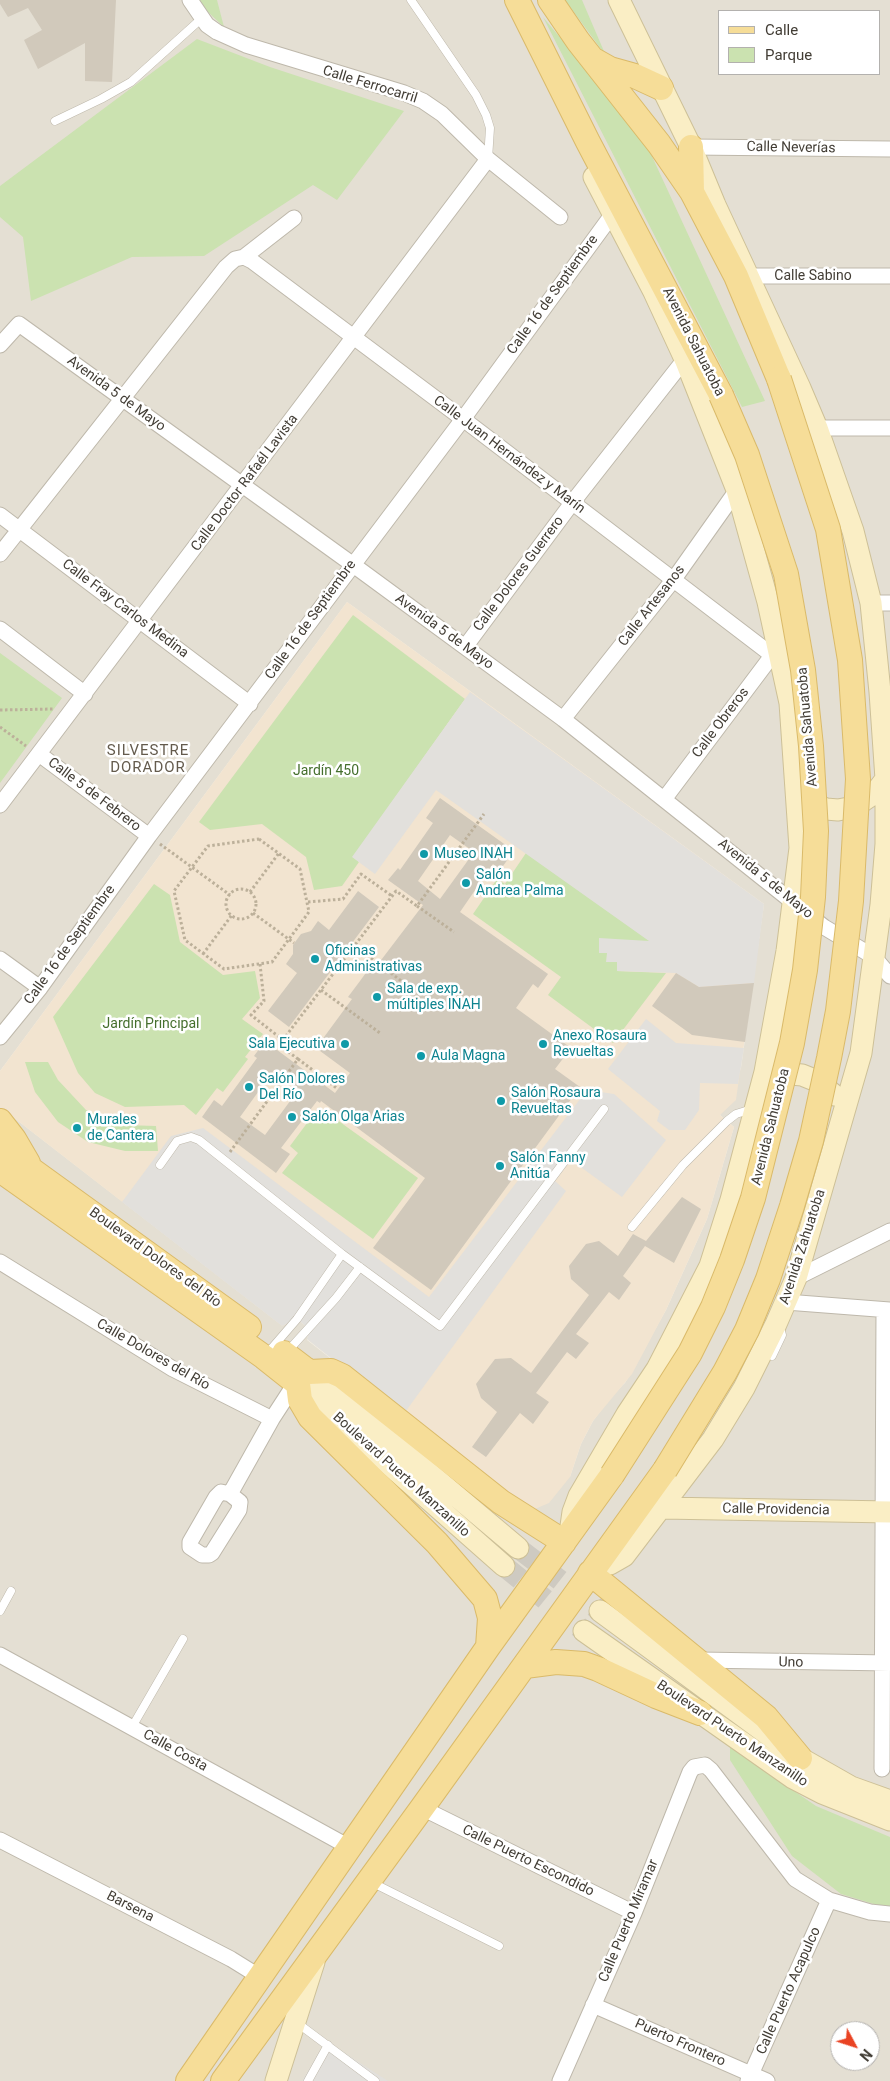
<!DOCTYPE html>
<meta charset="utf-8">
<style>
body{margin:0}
#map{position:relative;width:890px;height:2081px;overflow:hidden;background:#f1ede4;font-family:Roboto,sans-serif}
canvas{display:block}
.legend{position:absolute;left:718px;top:10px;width:162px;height:65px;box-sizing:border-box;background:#fff;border:1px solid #b3b1ae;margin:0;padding:6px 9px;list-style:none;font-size:15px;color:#423d35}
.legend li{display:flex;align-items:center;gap:10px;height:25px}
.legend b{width:25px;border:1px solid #b3b1ae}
.north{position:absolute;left:830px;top:2021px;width:50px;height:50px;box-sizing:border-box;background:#fff;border:1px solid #b3b1ae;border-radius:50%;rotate:130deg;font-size:14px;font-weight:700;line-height:20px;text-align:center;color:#423d35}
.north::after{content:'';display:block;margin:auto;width:18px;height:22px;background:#e94323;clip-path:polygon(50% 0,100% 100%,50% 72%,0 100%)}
</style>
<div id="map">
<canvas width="890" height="2081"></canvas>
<ul class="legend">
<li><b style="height:6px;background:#f6dd98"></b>Calle</li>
<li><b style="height:14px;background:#cbe2b0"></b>Parque</li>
</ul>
<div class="north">N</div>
</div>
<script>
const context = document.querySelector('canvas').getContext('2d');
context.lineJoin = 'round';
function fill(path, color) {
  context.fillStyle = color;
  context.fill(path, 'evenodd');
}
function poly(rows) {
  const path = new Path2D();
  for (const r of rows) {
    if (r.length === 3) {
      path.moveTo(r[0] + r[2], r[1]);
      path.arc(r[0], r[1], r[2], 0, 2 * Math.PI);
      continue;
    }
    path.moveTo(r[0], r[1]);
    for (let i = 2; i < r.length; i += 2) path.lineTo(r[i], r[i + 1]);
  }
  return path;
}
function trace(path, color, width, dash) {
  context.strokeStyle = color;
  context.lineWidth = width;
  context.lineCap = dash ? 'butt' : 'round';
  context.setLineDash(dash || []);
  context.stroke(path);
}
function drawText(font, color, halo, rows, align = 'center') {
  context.font = font + ' Roboto,sans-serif';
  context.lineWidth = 5;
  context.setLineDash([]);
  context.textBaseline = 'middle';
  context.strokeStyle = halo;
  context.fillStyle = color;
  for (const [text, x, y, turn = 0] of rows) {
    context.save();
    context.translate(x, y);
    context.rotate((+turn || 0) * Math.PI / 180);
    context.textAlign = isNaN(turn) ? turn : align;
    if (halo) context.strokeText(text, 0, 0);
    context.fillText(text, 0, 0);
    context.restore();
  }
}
const residential = poly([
 [0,0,890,0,890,2081,0,2081,0,1107,282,1325,297,1319,309,1329,307,1340,403,1415,570,1477,581,1444,593,1421,612,1395,625,1383,666,1310,707,1219,734,1127,720,1115,741,1068,764,904,347,602,0,1071],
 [719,11,879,11,879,74,719,74],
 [840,2031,870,2031,870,2061,840,2061]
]);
const commercial = poly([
 [347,602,764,904,736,1100,720,1115,734,1127,707,1219,666,1310,632,1374,593,1421,581,1444,570,1477,549,1503,528,1512,307,1339,309,1329,297,1319,282,1326,0,1107,0,1071]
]);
const green = poly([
 [195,0,217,0,224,27],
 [565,0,582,0,606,56],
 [543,17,644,139,765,401,742,407],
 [197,39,270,67,404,111,337,200,313,185,204,256,132,257,31,301,23,237,0,217,0,186],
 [353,615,465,699,353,857,359,862,342,886,314,890,306,857,262,824,210,830,199,822],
 [0,653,62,698,0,783],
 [526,853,650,941,607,953,617,962,617,971,666,973,613,1043,548,995,561,977,473,914,497,879,505,884],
 [154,884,170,895,180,942,223,975,255,971,260,998,242,1019,263,1034,245,1057,248,1059,223,1092,217,1088,196,1115,184,1105,125,1107,95,1093,78,1073,53,1017],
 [25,1062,48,1062,58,1080,86,1110,124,1125,156,1126,158,1151,125,1151,88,1142,58,1122,35,1092],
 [319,1107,418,1178,373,1239,282,1173,298,1153,290,1146],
 [730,1747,816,1806,890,1837,890,1909,841,1894,792,1856,730,1760]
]);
const parking = poly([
 [470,692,764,904,754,983,699,987,676,973,617,971,617,962,606,962,607,953,599,953,599,938,649,941,436,790,375,874,352,857],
 [646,1019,676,1043,744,1048,738,1084,700,1083,699,1110,685,1130,669,1130,657,1121,660,1111,608,1069],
 [587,1090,614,1094,666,1140,622,1197,571,1160,555,1181,566,1191,403,1415,307,1339,309,1329,297,1319,282,1326,122,1202,171,1136,203,1128,429,1297],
 [326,2041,388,2081,302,2081]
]);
const building = poly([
 [0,0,116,0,112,82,85,81,85,43,38,69,24,40,42,30,28,8,8,17,0,4],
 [440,798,514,851,500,870,493,864,460,912,548,974,538,988,533,984,516,1008,571,1048,555,1069,580,1087,431,1290,373,1248,425,1178,321,1101,320,1103,317,1101,281,1148,290,1154,276,1173,202,1117,214,1100,222,1106,257,1058,254,1056,265,1041,335,1093,350,1073,316,1048,352,999,348,997,360,981,368,970,372,972,423,905,388,880,398,868,400,870,433,823,426,818],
 [450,835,474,852,440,899,418,881],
 [274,1070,299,1089,265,1135,240,1117],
 [358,891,379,907,289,1027,268,1011,297,973,286,964,293,954,293,945,301,934,311,931,318,921,329,930],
 [676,973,699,987,754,983,745,1042,692,1035,652,1006],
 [682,1197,701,1209,674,1263,645,1246,623,1276,631,1283,619,1300,609,1292,576,1334,589,1343,576,1359,567,1352,536,1393,549,1402,533,1424,520,1413,486,1457,472,1447,497,1412,481,1398,476,1384,495,1359,511,1358,531,1373,589,1295,571,1279,569,1266,586,1244,599,1241,618,1256,633,1234,646,1241]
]);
const secondaryTunnel = poly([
 [518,1548,600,1611],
 [504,1566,584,1631]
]);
const path = poly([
 [0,710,54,709],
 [0,727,26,746],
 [259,839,300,869,309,912,272,962,224,969,185,940,174,891,208,846,259,839],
 [160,844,230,895],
 [241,904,15],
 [250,892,279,853],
 [308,902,343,899,361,874,392,896],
 [417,906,454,932],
 [253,913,294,943],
 [355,946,412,989],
 [203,954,232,915],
 [260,964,264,1001,251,1015,283,1040],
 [321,990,380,1033],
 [298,1059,338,1089],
 [230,1152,298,1059,279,1045,396,891,417,906,484,814]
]);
const lane = poly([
 [411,0,476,95,486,115,490,128,488,159],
 [55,121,101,99,131,82,201,19],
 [160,1165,177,1141,191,1137,199,1140,342,1254,440,1326,604,1109],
 [632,1227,683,1165,727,1121,736,1114,752,1109],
 [286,1353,336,1298,360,1267],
 [265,1356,297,1319,342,1254],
 [772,1356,782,1335,780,1328],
 [0,1611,11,1591],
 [132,1727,183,1639],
 [371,1882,499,1946],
 [296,2022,375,2081],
 [308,2081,328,2045]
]);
const street = poly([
 [190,0,207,25,217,32,246,45,404,93,423,101,442,114,488,159,560,217],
 [691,147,890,149],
 [244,257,252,261,463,419,772,655],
 [739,276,890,276],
 [0,345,19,324,352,564,563,719,824,927,874,957,890,976],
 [817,428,890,428],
 [0,515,250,704],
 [0,554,226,267,235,259,244,257,294,218],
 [871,603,890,603],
 [0,629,85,694],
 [465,647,572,503,685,359],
 [563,719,674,579,737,490],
 [39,754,149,836],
 [665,798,777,649],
 [0,805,488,159],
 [0,959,40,988],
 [0,1037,40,988,149,836,463,419,617,208],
 [0,1262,173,1369,272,1419],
 [796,1278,890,1231],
 [786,1302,890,1310],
 [230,1494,221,1492,216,1497,190,1542,190,1547,202,1555,209,1555,212,1553,239,1510,240,1502,230,1494,272,1419,296,1382],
 [0,1655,349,1847],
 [699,1660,890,1663],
 [882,1769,884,1310],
 [422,1808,634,1913],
 [0,1840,231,1959,260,1977],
 [593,2005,767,2081],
 [560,2081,634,1913,690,1772,694,1767,705,1765,711,1770,795,1879,829,1900,870,1912,890,1914],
 [748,2081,829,1900]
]);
const secondary = poly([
 [801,799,826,809,838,810,854,807,876,792,886,779],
 [769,1072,802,1075,817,1081,834,1095],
 [309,1372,518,1548],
 [298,1384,504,1566],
 [662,1508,890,1512],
 [570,1533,573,1512,579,1496,627,1414,657,1369,710,1266,731,1200,765,1072,787,951,800,848,790,703,768,602,737,490,685,359,654,292,594,177],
 [596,1565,610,1564,624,1556,713,1439,744,1388,776,1324,796,1278,861,1053,881,905,886,844,886,779,880,692,871,603,853,531,817,428,800,388,715,205,691,147,619,0],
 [600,1611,800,1758,851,1787,890,1801],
 [584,1631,793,1778,822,1793,890,1820],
 [276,2081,314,1962]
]);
const primary = poly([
 [517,0,588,142,721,395],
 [550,0,578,41,659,144,692,192,736,276,779,379],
 [594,60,610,69,635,76,661,88],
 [691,147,692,192],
 [0,1121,14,1139,28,1163],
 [0,1147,249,1327],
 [0,1170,264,1357,298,1384,300,1400,310,1417,437,1543,485,1599,490,1618,488,1647],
 [284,1353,309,1372,331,1371,342,1376,501,1502,564,1542],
 [590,1573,766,1717,800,1758],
 [525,1666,556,1662,584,1664,598,1669,656,1696,700,1713],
 [188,2081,488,1647,612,1475],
 [223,2081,422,1808,665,1470]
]);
const primaryBridge = poly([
 [665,1470,725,1372,747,1330,768,1279,792,1206,811,1141,829,1058,838,1011,851,901,858,779,850,660,828,529,779,379],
 [612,1475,690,1353,713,1307,732,1260,753,1198,792,1043,805,970,813,897,816,831,811,746,803,670,786,574,747,455,721,395]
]);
const markers = [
 [424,854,5,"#0f9aa8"],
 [466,883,5,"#0f9aa8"],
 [315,959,5,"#0f9aa8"],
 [377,997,5,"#0f9aa8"],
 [345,1044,5,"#0f9aa8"],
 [543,1044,5,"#0f9aa8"],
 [421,1056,5,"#0f9aa8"],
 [249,1087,5,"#0f9aa8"],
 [501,1101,5,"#0f9aa8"],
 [292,1117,5,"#0f9aa8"],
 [77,1128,5,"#0f9aa8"],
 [500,1166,5,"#0f9aa8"]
];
const streetNames = [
 ["Calle Ferrocarril",370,85,17],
 ["Calle Neverías",791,148,1],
 ["Calle Sabino",813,276],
 ["Calle 16 de Septiembre",553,295,-54],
 ["Avenida Sahuatoba",693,342,63],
 ["Avenida 5 de Mayo",116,394,36],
 ["Calle Juan Hernández y Marín",509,455,37],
 ["Calle Doctor Rafaél Lavista",245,483,-53],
 ["Calle Dolores Guerrero",519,574,-53],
 ["Calle Artesanos",652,606,-52],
 ["Calle Fray Carlos Medina",125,609,37],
 ["Calle 16 de Septiembre",311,620,-54],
 ["Avenida 5 de Mayo",444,632,36],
 ["Calle Obreros",721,723,-53],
 ["Avenida Sahuatoba",808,727,-95],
 ["Calle 5 de Febrero",94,795,37],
 ["Avenida 5 de Mayo",765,879,39],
 ["Calle 16 de Septiembre",70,945,-54],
 ["Avenida Sahuatoba",771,1127,-76],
 ["Avenida Zahuatoba",803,1247,-72],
 ["Boulevard Dolores del Río",155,1258,36],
 ["Calle Dolores del Río",153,1355,30],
 ["Boulevard Puerto Manzanillo",401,1475,42],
 ["Calle Providencia",776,1510,1],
 ["Uno",791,1663,1],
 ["Boulevard Puerto Manzanillo",732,1734,34],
 ["Calle Costa",175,1751,29],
 ["Calle Puerto Escondido",528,1861,26],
 ["Barsena",130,1907,27],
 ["Calle Puerto Miramar",629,1921,-67],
 ["Calle Puerto Acapulco",789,1991,-66],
 ["Puerto Frontero",680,2043,24]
];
const parkNames = [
 ["Jardín 450",326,771],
 ["Jardín Principal",151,1024]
];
const cultureNames = [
 ["Museo INAH",434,854],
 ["Salón",476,875],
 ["Andrea Palma",476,891],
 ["Oficinas",325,951],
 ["Administrativas",325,967],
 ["Sala de exp.",387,989],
 ["múltiples INAH",387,1005],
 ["Anexo Rosaura",553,1036],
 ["Revueltas",553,1052],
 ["Sala Ejecutiva",335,1044,"right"],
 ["Aula Magna",431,1056],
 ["Salón Dolores",259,1079],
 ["Del Río",259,1095],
 ["Salón Rosaura",511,1093],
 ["Revueltas",511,1109],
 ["Salón Olga Arias",302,1117],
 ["Murales",87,1120],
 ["de Cantera",87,1136],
 ["Salón Fanny",510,1158],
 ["Anitúa",510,1174]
];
const neighbourhoodNames = [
 ["SILVESTRE",148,751],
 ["DORADOR",148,768]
];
fill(residential, '#e4dfd3');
fill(commercial, '#f2e4d0');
fill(green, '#cbe2b0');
fill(parking, '#e2e0dc');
fill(building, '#d1c9bb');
trace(secondaryTunnel, '#cecac1', 21, [21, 11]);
trace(lane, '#beb8ab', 9);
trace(street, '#beb8ab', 17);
trace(secondary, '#cdc097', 23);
trace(primary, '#daba69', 26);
trace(path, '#bcb09a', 3, [2.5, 2.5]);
trace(lane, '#fff', 8);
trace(street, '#fff', 15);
trace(secondary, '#faeec5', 21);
trace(primary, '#f6dd98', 24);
trace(primaryBridge, '#daba69', 26, []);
trace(primaryBridge, '#f6dd98', 24);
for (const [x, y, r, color] of markers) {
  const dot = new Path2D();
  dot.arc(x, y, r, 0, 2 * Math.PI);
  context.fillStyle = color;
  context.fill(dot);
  trace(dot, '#fff', 2);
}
drawText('14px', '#423d35', '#fff', streetNames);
drawText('14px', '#456f2d', '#fff', parkNames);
drawText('14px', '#0d838f', '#fff', cultureNames, 'left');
context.letterSpacing = '1px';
drawText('15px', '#645b4d', '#fff', neighbourhoodNames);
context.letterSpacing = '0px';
</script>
